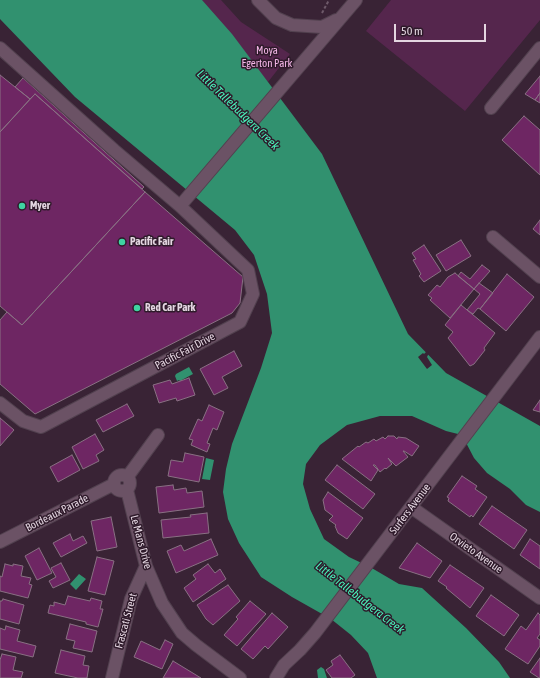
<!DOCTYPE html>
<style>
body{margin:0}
#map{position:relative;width:540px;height:678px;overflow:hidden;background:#392335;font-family:"Asap Condensed",sans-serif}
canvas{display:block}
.scale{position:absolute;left:394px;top:24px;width:92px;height:18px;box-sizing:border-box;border:2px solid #e4d6e1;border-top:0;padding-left:5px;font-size:12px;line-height:14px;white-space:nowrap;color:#e4d6e1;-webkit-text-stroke:3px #2e1a2a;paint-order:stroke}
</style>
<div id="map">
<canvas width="540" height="678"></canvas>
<div class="scale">50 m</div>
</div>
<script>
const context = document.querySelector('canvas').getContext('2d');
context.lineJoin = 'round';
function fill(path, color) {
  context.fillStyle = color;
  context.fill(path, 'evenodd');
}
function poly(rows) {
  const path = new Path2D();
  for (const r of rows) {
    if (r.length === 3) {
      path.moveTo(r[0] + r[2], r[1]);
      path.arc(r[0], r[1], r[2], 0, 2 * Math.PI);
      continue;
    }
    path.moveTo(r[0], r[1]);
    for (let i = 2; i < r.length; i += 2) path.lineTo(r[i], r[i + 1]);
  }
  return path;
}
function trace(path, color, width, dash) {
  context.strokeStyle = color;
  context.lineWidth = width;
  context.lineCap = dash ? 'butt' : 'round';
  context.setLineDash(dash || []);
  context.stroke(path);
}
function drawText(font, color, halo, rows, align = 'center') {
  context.font = font + ' "Asap Condensed",sans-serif';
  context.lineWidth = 3;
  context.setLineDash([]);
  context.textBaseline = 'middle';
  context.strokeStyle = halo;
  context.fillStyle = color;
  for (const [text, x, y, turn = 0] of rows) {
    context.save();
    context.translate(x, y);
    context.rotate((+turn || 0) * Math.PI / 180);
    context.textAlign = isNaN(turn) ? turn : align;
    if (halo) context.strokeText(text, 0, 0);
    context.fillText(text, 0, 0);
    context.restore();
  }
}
const green = poly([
 [201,0,221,0,241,22,290,54,268,82],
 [391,0,540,0,540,20,465,111,366,31]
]);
const water = poly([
 [0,0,202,0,232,34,322,154,408,334,446,373,540,426,540,512,526,505,510,489,487,473,474,458,462,435,446,431,412,416,380,416,347,425,320,445,306,464,303,484,310,509,324,539,349,557,370,567,399,584,422,588,466,628,499,662,510,678,377,678,368,653,351,635,331,619,292,597,261,577,239,543,228,519,223,492,226,469,232,444,261,368,272,333,267,294,254,255,235,230,75,97,0,19],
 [189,367,193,374,180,381,179,380,177,381,175,376,176,374],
 [206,458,214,460,210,480,202,479],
 [79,574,86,579,76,590,70,584],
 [321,667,324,669,327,678,318,678,317,670]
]);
const pier = poly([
 [427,351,429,353,427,357,432,365,427,369,418,357,423,353,424,354]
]);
const building = poly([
 [0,75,30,99,0,132,0,75],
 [540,76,540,93,535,100,525,94,540,76],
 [23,78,144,187,142,189,35,94,30,99,15,87,23,78],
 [540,93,540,103,535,100,540,93],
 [35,94,145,192,22,325,0,306,0,132,35,94],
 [524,116,540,130,540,175,502,140,524,116],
 [145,192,243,277,240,303,232,313,35,414,0,384,0,320,7,312,22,325,145,192],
 [540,220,540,235,533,229,540,220],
 [461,240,471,256,446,271,436,255,461,240],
 [424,245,441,271,424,282,419,276,421,274,413,260,416,259,412,253,424,245],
 [482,265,490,271,474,289,458,276,461,272,470,279,482,265],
 [455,273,474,289,450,318,430,300,432,298,428,295,437,285,440,287,448,277,455,273],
 [507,274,534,297,506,331,480,309,507,274],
 [479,283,493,293,480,309,478,308,473,314,467,310,480,294,474,289,479,283],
 [461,305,495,333,484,348,485,350,474,364,470,366,448,338,453,332,445,325,461,305],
 [234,351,242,366,222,377,228,388,214,395,200,369,234,351],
 [189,378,195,395,177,401,176,398,159,403,153,385,170,380,172,384,189,378],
 [540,400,540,412,533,410,540,400],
 [127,404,134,416,103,432,96,420,127,404],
 [209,405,224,412,217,430,213,428,207,443,210,444,207,452,191,445,193,440,189,439,198,419,202,421,209,405],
 [0,418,14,430,0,446,0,418],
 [95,434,104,450,96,455,99,461,83,469,72,447,95,434],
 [388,436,394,436,397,439,398,437,406,438,419,446,412,456,404,451,403,451,408,457,396,466,388,458,392,464,386,469,385,468,380,472,375,465,373,465,378,470,371,481,342,459,358,446,359,447,366,442,368,443,374,439,376,441,383,437,385,439,388,436],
 [185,453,204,457,199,482,168,476,171,460,183,462,185,453],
 [72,455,80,470,58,482,50,467,72,455],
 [337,465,375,494,363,509,325,480,337,465],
 [462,476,477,486,475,489,487,497,473,517,471,515,470,517,448,501,449,498,447,497,462,476],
 [173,485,174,490,186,488,187,493,202,491,204,507,159,513,156,487,173,485],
 [328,492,363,518,347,539,338,533,335,526,336,525,329,520,333,516,325,510,323,500,328,492],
 [492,506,527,530,514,549,479,524,492,506],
 [207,513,209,533,163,538,161,520,191,517,190,515,207,513],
 [111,517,117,547,97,551,91,521,111,517],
 [70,534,73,541,83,536,87,543,61,557,53,543,70,534],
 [211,539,218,555,176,573,167,551,181,545,184,551,211,539],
 [530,539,540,546,540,569,520,555,530,539],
 [417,543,442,561,430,578,399,568,417,543],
 [39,548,52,573,37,580,25,556,39,548],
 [97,557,114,561,105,595,88,591,97,557],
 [61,563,70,580,53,588,49,581,56,577,51,568,61,563],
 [5,564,13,566,13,564,23,566,21,576,31,578,29,584,32,585,28,598,0,591,0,576,2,577,5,564],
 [208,564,215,573,220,569,226,579,193,602,184,588,196,579,193,575,208,564],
 [450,565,484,588,470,608,446,588,447,587,438,581,450,565],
 [228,585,240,601,213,625,206,619,197,605,228,585],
 [491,595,519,615,504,636,476,616,491,595],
 [68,596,90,601,91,598,102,601,100,609,103,609,98,627,86,624,86,622,48,613,50,605,54,606,54,602,65,605,68,596],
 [3,599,24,605,19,624,0,619,0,601,2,601,3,599],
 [250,601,266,614,237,646,224,635,238,619,236,617,250,601],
 [272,613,288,627,268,649,265,646,253,659,241,649,272,613],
 [538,613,540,615,540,634,537,638,540,640,540,646,528,664,505,649,521,626,526,630,538,613],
 [70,624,97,631,92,652,73,648,75,641,66,639,70,624],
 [6,626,20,630,17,641,36,646,33,657,0,649,0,628,5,630,6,626],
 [165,640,173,644,162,669,134,657,141,641,160,650,165,640],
 [61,650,85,656,83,665,89,666,87,678,78,678,55,673,61,650],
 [2,654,16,657,13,670,23,672,21,678,0,678,0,660,2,654],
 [340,655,355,675,351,678,332,678,326,670,333,665,331,661,340,655],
 [540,658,540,678,539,678,530,672,540,658],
 [173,661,201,678,163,678,173,661]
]);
const path = poly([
 [322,13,329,0]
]);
const minor = poly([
 [258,0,276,18,292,25,322,27,336,20],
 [0,48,114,150,180,206,248,270,253,294,240,322,41,427,23,421,0,403],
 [491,108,540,48],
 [180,206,356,0],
 [493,237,540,277],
 [122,483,8],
 [128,476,158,435],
 [127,490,146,566,162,603,182,633,196,645,240,678],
 [411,507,540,598],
 [0,542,114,484],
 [112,678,131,599,146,566],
 [276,678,284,665,300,650,315,633,540,337]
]);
const markers = [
 [22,206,4,"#3fd4a2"],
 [122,242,4,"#3fd4a2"],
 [137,308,4,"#3fd4a2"]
];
const parkNames = [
 ["Moya",267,51],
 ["Egerton Park",267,64]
];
const poiNames = [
 ["Myer",30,206],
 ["Pacific Fair",130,242],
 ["Red Car Park",145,308]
];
const streetNames = [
 ["Pacific Fair Drive",185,351,-28],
 ["Surfers Avenue",410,509,-53],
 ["Bordeaux Parade",57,513,-27],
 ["Le Mans Drive",141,542,75],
 ["Orvieto Avenue",476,553,35],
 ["Frascati Street",126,621,-75]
];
const waterNames = [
 ["Little Tallebudgera Creek",238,110,44],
 ["Little Tallebudgera Creek",360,598,38]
];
fill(green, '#55264d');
fill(water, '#31916f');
fill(pier, '#392335');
fill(building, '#6e2663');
trace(building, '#897083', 1);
trace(minor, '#52414f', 14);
trace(path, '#6e5a6a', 2, [3, 2]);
trace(minor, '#6b5265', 12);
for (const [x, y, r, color] of markers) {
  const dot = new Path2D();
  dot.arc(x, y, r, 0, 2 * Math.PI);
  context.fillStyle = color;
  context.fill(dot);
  trace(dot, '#2e1a2a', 1.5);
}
drawText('11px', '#f4b6e7', '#2e1a2a', parkNames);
drawText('bold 11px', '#e4d6e1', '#2e1a2a', poiNames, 'left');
drawText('11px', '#e4d6e1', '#2e1a2a', streetNames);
drawText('italic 12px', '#49f3ba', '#2e1a2a', waterNames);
</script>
